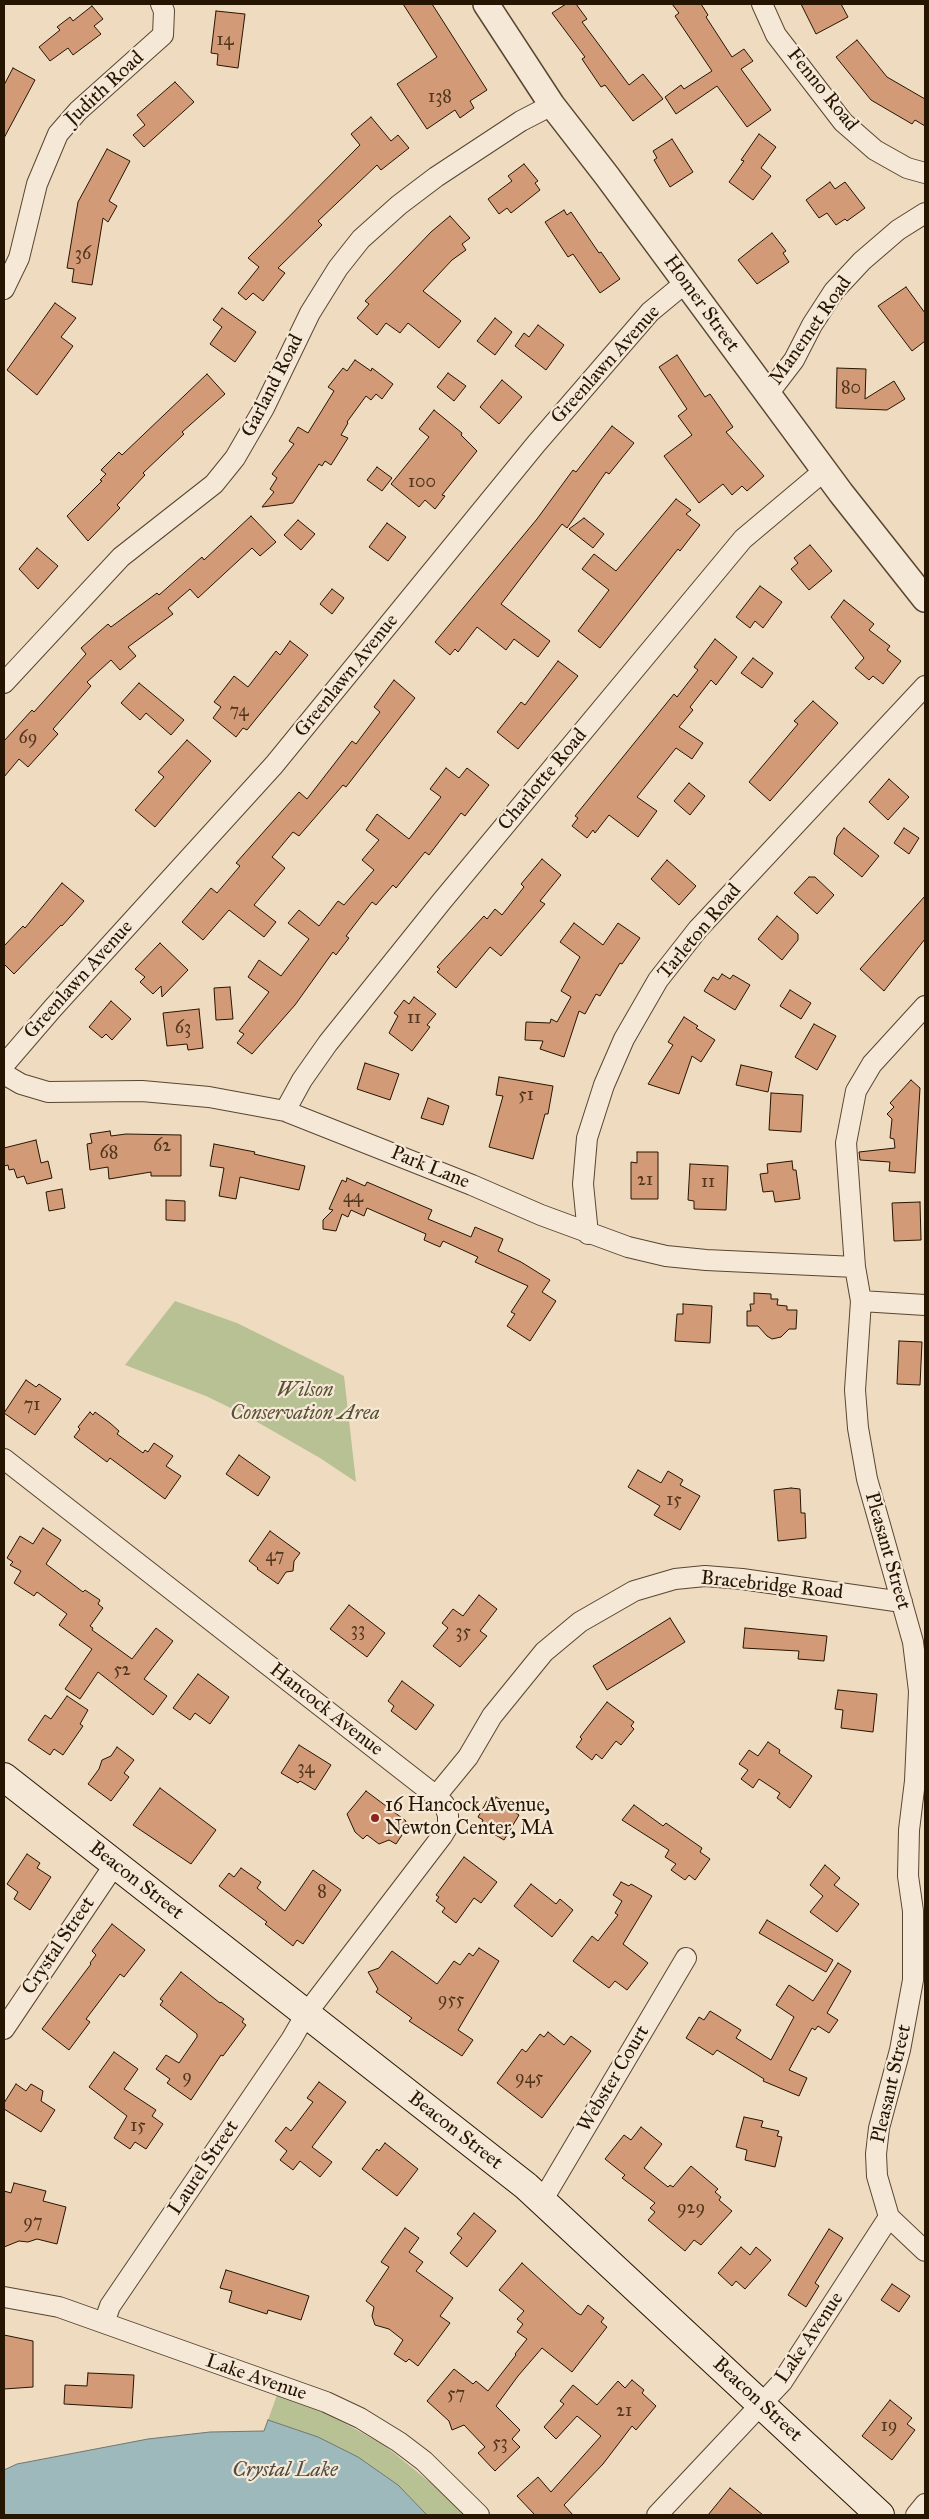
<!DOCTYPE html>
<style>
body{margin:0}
#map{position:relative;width:929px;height:2519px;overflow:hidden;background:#efdbc0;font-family:"IM FELL Great Primer",serif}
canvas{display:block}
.frame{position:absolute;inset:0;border:5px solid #261501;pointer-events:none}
</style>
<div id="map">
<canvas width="929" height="2519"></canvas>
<div class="frame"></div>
</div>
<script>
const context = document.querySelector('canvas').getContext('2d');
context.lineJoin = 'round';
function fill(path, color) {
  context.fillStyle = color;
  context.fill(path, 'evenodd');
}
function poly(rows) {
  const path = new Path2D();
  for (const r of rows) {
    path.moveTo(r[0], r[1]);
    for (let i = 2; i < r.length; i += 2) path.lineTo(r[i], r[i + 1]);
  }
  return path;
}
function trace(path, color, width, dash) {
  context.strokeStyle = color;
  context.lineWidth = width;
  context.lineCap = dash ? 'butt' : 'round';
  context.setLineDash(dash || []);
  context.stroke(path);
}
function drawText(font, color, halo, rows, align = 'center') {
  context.font = font + ' "IM FELL Great Primer",serif';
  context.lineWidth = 4.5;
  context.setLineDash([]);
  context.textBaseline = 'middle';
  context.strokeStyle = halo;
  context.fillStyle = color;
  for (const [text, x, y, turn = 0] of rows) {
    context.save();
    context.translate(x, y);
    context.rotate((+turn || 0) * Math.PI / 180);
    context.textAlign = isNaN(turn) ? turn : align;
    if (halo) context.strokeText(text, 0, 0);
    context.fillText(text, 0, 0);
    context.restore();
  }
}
const green = poly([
 [175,1301,237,1323,344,1376,356,1482,320,1458,245,1415,206,1396,125,1365],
 [277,2395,328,2414,384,2445,442,2492,464,2515,427,2515,398,2485,358,2457,318,2437,268,2420]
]);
const water = poly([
 [268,2420,318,2437,358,2457,398,2485,427,2515,4,2515,4,2470,17,2464,148,2439,210,2432,264,2431,268,2420]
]);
const building = poly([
 [403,4,432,4,487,90,470,101,474,108,460,118,455,110,427,129,397,84,437,57,403,4],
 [566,4,576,4,587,19,582,22,629,85,643,74,663,99,633,121,605,85,601,87,582,59,585,57,552,13,566,4],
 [672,4,701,4,708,15,706,17,732,57,744,49,753,61,741,69,771,110,747,127,717,86,676,114,665,97,681,85,684,89,712,71,675,16,679,13,672,4],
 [801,4,841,4,848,17,816,34,801,4],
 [92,6,103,19,94,26,101,34,73,55,68,48,50,61,39,47,60,30,57,27,70,17,73,21,92,6],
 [216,11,245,14,238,68,217,65,218,54,211,53,216,11],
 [857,40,887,77,925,99,925,126,915,120,912,124,871,100,836,57,857,40],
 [13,68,35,80,4,138,4,85,13,68],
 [175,82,194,102,144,147,133,135,145,125,137,115,175,82],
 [371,117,391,141,398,135,409,148,381,170,377,165,318,221,322,225,278,268,285,273,263,301,253,293,246,300,238,293,259,267,248,258,360,145,351,134,371,117],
 [759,134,776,147,761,168,771,176,753,200,729,182,744,161,741,160,759,134],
 [672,139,693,172,670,187,654,160,657,158,653,151,672,139],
 [107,149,130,161,109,201,117,206,108,222,103,218,92,285,72,282,74,269,67,268,78,202,107,149],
 [524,164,538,181,535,183,540,190,511,213,507,208,499,214,488,199,512,181,508,176,524,164],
 [830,182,835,189,845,182,865,208,847,221,845,219,836,225,827,213,819,218,806,200,830,182],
 [564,210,567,215,571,212,599,253,601,252,620,279,600,293,573,254,568,257,545,222,564,210],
 [450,216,470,238,462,244,466,250,452,260,423,291,461,321,439,348,408,323,400,333,386,323,377,335,357,318,369,304,365,301,431,232,450,216],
 [772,233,786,251,783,253,789,262,757,284,738,260,772,233],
 [906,287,925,313,925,341,912,351,878,306,906,287],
 [55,303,76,318,61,337,73,346,37,395,7,370,55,303],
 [222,308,256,332,235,362,210,344,222,327,213,320,222,308],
 [495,318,512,332,495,355,477,341,495,318],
 [538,325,564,345,546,370,515,346,524,333,529,337,538,325],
 [677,355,705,397,710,394,733,427,726,432,764,476,747,491,742,486,732,495,723,484,699,503,664,456,692,435,678,416,687,409,659,367,677,355],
 [355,360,371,371,372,368,393,384,382,399,376,394,371,400,366,396,347,422,348,423,341,435,348,438,331,465,325,461,322,466,319,464,293,503,262,507,274,492,270,489,277,478,272,474,294,444,289,441,298,427,308,433,334,391,328,387,343,368,347,371,355,360],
 [837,368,866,369,865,399,894,381,905,399,887,410,836,408,837,368],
 [448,373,466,386,454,401,437,387,448,373],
 [207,374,225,394,182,432,184,434,143,473,145,475,117,505,120,508,88,541,67,516,102,481,100,480,106,474,101,470,119,452,122,455,207,374],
 [502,380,522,397,499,424,480,407,502,380],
 [434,410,462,433,461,435,477,451,442,495,445,496,435,509,425,500,419,507,391,484,429,437,419,429,434,410],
 [612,426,634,443,609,474,606,472,567,528,562,524,501,604,550,641,538,657,514,639,506,650,477,627,458,652,455,649,450,655,435,642,537,519,573,470,576,472,612,426],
 [377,467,392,478,382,491,367,480,377,467],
 [676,499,691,510,686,514,700,525,680,551,678,549,600,648,578,631,609,590,582,569,594,554,616,571,676,499],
 [251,516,276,542,260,556,252,548,198,598,190,589,168,608,173,614,128,647,136,656,120,670,111,660,87,682,91,686,53,729,58,734,28,767,19,759,4,777,4,741,32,710,34,712,86,654,81,648,108,624,111,627,157,593,159,595,202,557,204,560,251,516],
 [584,518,604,534,593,548,569,529,584,518],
 [298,520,315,534,301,550,284,535,298,520],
 [387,523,406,537,388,561,369,547,387,523],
 [810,545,832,571,809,590,791,569,798,563,794,558,810,545],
 [37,548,58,566,38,589,19,569,37,548],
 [760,586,782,602,763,628,755,621,750,628,736,617,760,586],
 [332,589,344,598,332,614,320,604,332,589],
 [844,600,874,624,869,630,890,646,887,650,901,661,883,684,873,676,869,680,855,668,864,658,831,617,844,600],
 [715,639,737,657,716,685,711,680,690,707,693,710,679,727,703,743,692,759,676,748,637,797,657,811,638,837,609,815,595,833,593,830,587,838,572,826,578,818,575,816,674,694,677,697,698,670,694,667,715,639],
 [290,641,308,655,247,730,243,728,236,737,213,718,221,707,214,702,234,676,248,687,276,651,280,655,290,641],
 [753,658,773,673,762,688,741,673,753,658],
 [558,661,578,676,518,749,497,732,521,702,525,705,558,661],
 [394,680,415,698,346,787,343,785,299,836,293,832,272,857,285,868,254,905,276,922,264,937,229,910,203,940,182,922,211,888,217,893,240,866,236,863,299,792,307,799,352,741,356,744,380,712,374,707,394,680],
 [139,683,184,720,171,735,146,713,140,720,121,703,139,683],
 [813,701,838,723,770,801,749,782,798,724,794,721,813,701],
 [187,740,211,761,155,827,135,810,164,777,158,772,187,740],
 [446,768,459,778,467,768,489,785,465,816,461,813,429,855,425,852,396,888,393,885,376,905,372,902,346,936,349,938,336,955,333,952,295,1005,252,1054,237,1043,244,1034,239,1031,269,992,248,977,259,960,281,976,309,939,288,923,299,910,319,926,338,901,344,905,374,870,362,860,379,840,366,830,377,814,409,839,441,797,430,789,446,768],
 [889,779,909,797,888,820,869,802,889,779],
 [689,783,705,796,690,815,674,801,689,783],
 [844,828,879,856,862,877,834,854,837,837,844,828],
 [904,828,919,838,909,854,894,843,904,828],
 [542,859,561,875,540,901,545,904,501,956,490,947,456,988,437,972,440,969,437,967,484,916,487,919,495,909,502,915,524,887,521,884,542,859],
 [667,860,696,886,679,905,651,879,667,860],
 [809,877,815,877,834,895,817,914,794,893,809,877],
 [62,883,84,901,62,926,61,925,14,974,4,964,4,946,23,926,25,928,62,883],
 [925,896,925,939,884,991,860,969,925,896],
 [777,916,798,934,798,940,782,960,758,939,777,916],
 [574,923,603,945,618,923,640,938,622,964,620,963,600,996,596,994,585,1014,579,1011,564,1057,540,1049,543,1041,525,1040,526,1022,550,1023,551,1019,557,1022,571,997,561,991,580,957,560,942,574,923],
 [160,943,188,970,162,997,161,986,153,994,140,982,145,977,135,969,160,943],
 [722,974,730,979,733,975,750,985,735,1010,704,991,713,977,718,980,722,974],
 [230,987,233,1019,216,1020,214,988,230,987],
 [790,990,811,1003,801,1019,780,1006,790,990],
 [414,997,436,1014,427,1025,430,1027,412,1051,389,1033,398,1016,394,1013,404,1000,409,1004,414,997],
 [111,1001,131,1019,112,1040,106,1034,102,1038,89,1027,111,1001],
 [199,1009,203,1048,188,1050,187,1044,167,1046,163,1013,199,1009],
 [684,1017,698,1026,696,1028,715,1040,701,1062,692,1056,679,1094,648,1084,673,1045,668,1042,684,1017],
 [814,1024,836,1036,817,1070,795,1057,814,1024],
 [365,1063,399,1074,390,1100,357,1089,365,1063],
 [741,1065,772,1072,768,1092,736,1085,741,1065],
 [499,1077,553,1086,548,1114,545,1114,533,1159,489,1147,503,1096,496,1095,499,1077],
 [911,1080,920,1088,915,1173,889,1171,890,1162,860,1160,859,1152,895,1148,894,1139,890,1138,892,1119,887,1114,894,1107,890,1103,911,1080],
 [771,1093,803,1095,801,1132,769,1130,771,1093],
 [428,1098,449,1106,443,1125,421,1118,428,1098],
 [110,1131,111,1136,126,1134,181,1135,181,1176,151,1176,151,1172,109,1179,108,1167,90,1170,87,1144,92,1143,90,1134,110,1131],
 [36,1140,41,1163,48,1161,52,1178,27,1184,24,1176,17,1178,14,1169,9,1170,8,1165,4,1166,4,1148,36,1140],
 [214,1144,255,1152,254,1154,305,1166,299,1190,240,1177,236,1199,219,1196,224,1168,210,1166,214,1144],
 [637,1152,658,1152,658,1199,631,1199,631,1162,637,1163,637,1152],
 [792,1161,793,1170,796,1170,800,1199,775,1202,773,1191,763,1192,760,1174,768,1173,767,1164,792,1161],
 [690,1164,728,1166,726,1210,694,1209,694,1201,688,1200,690,1164],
 [347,1178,365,1186,367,1182,432,1210,428,1219,471,1237,475,1227,503,1239,498,1251,521,1262,550,1280,542,1292,556,1301,530,1341,507,1326,515,1314,511,1312,528,1286,475,1262,478,1257,443,1241,440,1247,424,1240,426,1234,367,1208,364,1216,351,1210,348,1217,342,1214,336,1231,323,1229,323,1220,333,1210,329,1209,342,1180,346,1182,347,1178],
 [62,1189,65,1208,49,1211,46,1192,62,1189],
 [166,1200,185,1201,185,1221,166,1220,166,1200],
 [920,1202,921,1240,894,1241,892,1203,920,1202],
 [754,1293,771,1294,771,1299,778,1299,777,1305,787,1306,787,1310,797,1310,796,1329,789,1329,781,1337,772,1339,767,1336,758,1326,747,1326,747,1311,751,1311,750,1304,754,1304,754,1293],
 [683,1304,712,1306,710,1343,675,1341,677,1314,683,1314,683,1304],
 [899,1341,922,1342,920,1385,897,1384,899,1341],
 [26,1380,36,1387,39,1384,61,1399,35,1435,4,1413,26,1380],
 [90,1412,93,1415,95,1412,110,1423,119,1431,117,1434,143,1453,145,1450,148,1452,154,1443,173,1456,166,1466,181,1476,165,1499,110,1458,107,1462,74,1437,80,1429,78,1427,90,1412],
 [239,1455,270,1477,258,1496,226,1474,239,1455],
 [638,1470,661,1483,668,1471,683,1480,680,1485,700,1496,680,1530,654,1515,660,1506,628,1487,638,1470],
 [791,1488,800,1489,801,1513,805,1513,806,1538,778,1541,774,1490,791,1488],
 [43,1528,61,1540,46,1564,83,1592,85,1590,100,1600,98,1604,103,1608,90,1626,93,1628,92,1630,132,1659,156,1628,173,1641,144,1679,167,1696,153,1715,98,1672,80,1699,65,1689,92,1649,59,1625,67,1614,37,1592,34,1596,14,1583,21,1571,10,1565,13,1562,7,1558,20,1536,33,1544,43,1528],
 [270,1531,300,1553,294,1561,293,1571,286,1572,278,1584,257,1569,258,1568,249,1561,270,1531],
 [479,1595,497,1609,480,1631,487,1636,460,1667,433,1646,448,1628,442,1623,453,1609,463,1616,479,1595],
 [349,1605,385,1633,367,1657,330,1629,349,1605],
 [670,1618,685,1642,607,1690,593,1666,670,1618],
 [745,1628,827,1636,824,1661,798,1659,799,1651,743,1648,745,1628],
 [198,1674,229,1697,210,1724,195,1713,190,1720,173,1708,198,1674],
 [402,1681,434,1705,416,1730,391,1711,394,1706,388,1701,402,1681],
 [838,1690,877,1694,873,1732,841,1728,843,1710,835,1709,838,1690],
 [67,1696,88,1710,80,1724,83,1726,63,1755,54,1749,50,1755,28,1740,45,1715,51,1719,67,1696],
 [607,1702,634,1722,631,1726,634,1729,621,1745,616,1741,602,1759,596,1754,592,1760,576,1747,582,1739,580,1737,607,1702],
 [768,1742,780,1750,779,1753,812,1776,790,1808,777,1798,780,1793,759,1779,753,1788,741,1779,748,1770,739,1764,749,1750,758,1756,768,1742],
 [299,1745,331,1765,315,1790,300,1781,298,1783,281,1773,299,1745],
 [117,1747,134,1760,124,1773,129,1777,111,1801,88,1784,99,1769,102,1760,111,1756,117,1747],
 [160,1788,216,1830,191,1864,133,1825,160,1788],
 [366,1791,406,1821,402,1829,404,1832,396,1844,389,1840,379,1844,367,1835,363,1839,355,1832,347,1814,366,1791],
 [496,1797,510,1805,508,1808,519,1815,504,1840,480,1826,483,1820,478,1817,487,1801,493,1804,496,1797],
 [634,1805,663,1826,666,1823,702,1848,700,1852,710,1859,695,1880,689,1875,685,1880,671,1870,676,1864,665,1857,669,1850,622,1820,634,1805],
 [27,1854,40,1863,37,1868,51,1877,30,1910,14,1899,18,1892,7,1884,27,1854],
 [464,1857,497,1882,481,1903,474,1898,456,1923,442,1912,445,1908,436,1901,439,1897,436,1895,464,1857],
 [825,1865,840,1878,834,1885,859,1904,837,1932,810,1912,823,1896,810,1885,825,1865],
 [241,1868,261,1882,257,1888,285,1911,313,1870,341,1890,303,1944,297,1940,293,1946,265,1924,267,1922,219,1886,229,1873,234,1877,241,1868],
 [621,1882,629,1886,631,1884,652,1896,623,1944,648,1963,627,1990,615,1981,609,1988,573,1961,592,1936,598,1941,618,1915,615,1913,622,1901,613,1895,621,1882],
 [531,1884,556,1904,560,1899,573,1910,552,1937,514,1906,531,1884],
 [767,1920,833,1960,826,1972,759,1933,767,1920],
 [112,1924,145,1950,124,1977,120,1974,86,2019,90,2022,69,2050,42,2029,91,1964,90,1963,96,1955,92,1951,112,1924],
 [479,1948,499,1961,458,2030,473,2040,462,2056,409,2021,412,2018,376,1992,378,1989,368,1972,379,1968,392,1951,437,1984,454,1961,460,1965,469,1953,473,1956,479,1948],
 [838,1963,851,1971,827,2013,838,2020,829,2033,818,2026,815,2030,812,2028,789,2070,807,2078,799,2096,763,2081,764,2079,717,2050,713,2055,686,2038,699,2017,704,2020,710,2011,741,2030,736,2038,771,2060,794,2017,776,2005,789,1985,813,2001,838,1963],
 [181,1972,220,2003,221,2002,244,2019,242,2022,246,2025,223,2056,221,2055,191,2100,167,2083,170,2079,156,2069,166,2055,179,2063,197,2037,197,2034,160,2005,163,2001,160,1999,181,1972],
 [548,2032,564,2045,571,2036,591,2051,542,2118,497,2083,522,2049,526,2052,540,2034,544,2037,548,2032],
 [114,2052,138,2069,124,2089,156,2110,152,2116,163,2124,146,2149,135,2142,130,2149,114,2138,127,2116,89,2087,114,2052],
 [319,2082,346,2102,312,2147,332,2162,320,2177,300,2161,293,2170,280,2160,287,2151,275,2141,286,2127,291,2131,313,2102,307,2098,319,2082],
 [16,2084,26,2091,31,2084,43,2091,41,2101,55,2110,41,2132,4,2109,4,2103,16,2084],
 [744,2117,763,2121,761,2127,779,2131,777,2136,782,2137,775,2167,745,2160,747,2150,736,2147,744,2117],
 [641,2127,662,2144,644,2168,668,2187,670,2185,673,2187,691,2166,718,2189,715,2192,721,2197,719,2200,732,2211,701,2245,694,2240,685,2251,648,2220,655,2212,650,2208,655,2203,622,2178,625,2175,605,2159,624,2135,631,2140,641,2127],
 [385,2143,418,2169,397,2196,362,2169,377,2149,379,2151,385,2143],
 [14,2183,46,2191,43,2201,66,2207,57,2244,37,2239,28,2242,19,2241,4,2247,4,2191,11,2193,14,2183],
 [474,2213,496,2231,467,2267,450,2253,462,2238,457,2234,474,2213],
 [405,2228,419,2238,409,2252,423,2262,416,2271,453,2298,440,2316,450,2323,418,2366,409,2359,406,2362,394,2354,403,2340,389,2329,375,2325,372,2316,374,2307,366,2301,389,2267,381,2262,405,2228],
 [829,2229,843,2238,815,2283,819,2286,806,2307,788,2295,829,2229],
 [741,2247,750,2255,756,2247,771,2260,745,2289,736,2281,732,2286,718,2273,741,2247],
 [522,2263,577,2313,581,2315,588,2305,604,2318,601,2322,607,2327,572,2372,542,2348,518,2376,496,2406,520,2430,512,2439,520,2447,495,2471,478,2453,485,2447,464,2425,452,2430,449,2421,427,2401,454,2369,473,2384,476,2381,488,2391,516,2355,515,2354,527,2339,517,2332,523,2324,517,2319,524,2311,499,2290,522,2263],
 [226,2270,309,2296,301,2320,268,2310,267,2314,229,2302,232,2291,220,2288,226,2270],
 [892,2284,910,2296,899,2312,881,2300,892,2284],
 [4,2335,33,2341,33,2387,4,2389,4,2335],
 [88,2373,134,2375,132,2408,64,2404,65,2385,87,2386,88,2373],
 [632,2380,644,2390,642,2393,656,2406,636,2430,632,2426,603,2464,564,2505,573,2515,535,2515,517,2496,538,2477,551,2492,601,2436,577,2416,556,2439,544,2427,564,2404,560,2401,573,2385,597,2405,618,2381,625,2388,632,2380],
 [890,2400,912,2418,907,2424,915,2430,892,2460,862,2436,890,2400],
 [730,2488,763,2515,708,2515,730,2488]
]);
const minor = poly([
 [762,4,776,35,843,122,875,150,907,168,925,173],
 [4,289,19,258,37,184,58,134,78,111,163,35,164,11,161,4],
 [768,394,794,360,812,325,834,291,862,261,898,230,925,213],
 [4,683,121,557,214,484,235,458,264,408,310,313,338,268,361,239,399,205,436,177,521,121,552,105],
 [925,1006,872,1064,856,1091,846,1143,855,1267,861,1301,855,1390,858,1428,867,1479,913,1642,919,1691,915,1781,909,1830,908,1876,913,1911,913,1980,900,2050,879,2128,876,2154,877,2176,889,2217,925,2251],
 [4,1065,53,1008,274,765,536,444,650,312,685,283],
 [4,1074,21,1084,48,1092,142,1091,209,1097,285,1111,472,1185,541,1215,628,1247,666,1256,706,1260,855,1267],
 [285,1111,302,1080,328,1043,442,901,743,539,825,470],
 [588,1234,583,1184,587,1138,604,1085,624,1039,658,980,698,929,925,686],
 [861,1301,925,1305],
 [4,1459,436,1796,444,1804,448,1815,448,1826,442,1836,306,2014,291,2040,110,2306,104,2323],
 [436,1796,468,1757,492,1716,544,1652,580,1622,634,1591,675,1579,705,1576,742,1579,902,1602],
 [4,2029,115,1864],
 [542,2201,686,1958],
 [4,2297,59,2307,326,2402,360,2418,399,2442,424,2461,479,2515],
 [657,2515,782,2382,889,2217],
 [916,2515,925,2504]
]);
const tertiary = poly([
 [486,4,552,105,607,176,841,493,925,599]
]);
const secondary = poly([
 [4,1777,526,2186,880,2515]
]);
const markers = [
 [375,1818,5,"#8f2418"]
];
const numberNames = [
 ["14",225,41],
 ["138",440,98],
 ["36",83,255],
 ["80",851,389],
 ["100",422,483],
 ["74",239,712],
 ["69",28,739],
 ["11",414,1019],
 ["63",183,1029],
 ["51",526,1096],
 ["62",162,1147],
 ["68",109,1154],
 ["21",645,1181],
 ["11",708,1183],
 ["44",353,1198],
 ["71",32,1406],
 ["15",674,1501],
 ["47",275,1557],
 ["33",358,1631],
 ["35",463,1633],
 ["52",122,1671],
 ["34",306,1769],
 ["8",322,1893],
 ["955",451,2001],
 ["9",187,2078],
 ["945",529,2079],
 ["15",138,2127],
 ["929",691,2209],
 ["97",33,2223],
 ["57",456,2395],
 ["21",624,2412],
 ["19",889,2427],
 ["53",500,2444]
];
const streetNames = [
 ["Judith Road",105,89,-43],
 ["Fenno Road",822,90,51],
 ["Homer Street",701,304,54],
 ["Manemet Road",811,331,-55],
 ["Greenlawn Avenue",606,365,-48],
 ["Garland Road",273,386,-63],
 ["Greenlawn Avenue",347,676,-51],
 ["Charlotte Road",543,780,-50],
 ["Tarleton Road",700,932,-50],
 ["Greenlawn Avenue",79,980,-48],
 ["Park Lane",430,1168,22],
 ["Pleasant Street",887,1551,74],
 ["Bracebridge Road",772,1586,6],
 ["Hancock Avenue",326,1710,38],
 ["Beacon Street",136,1881,38],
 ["Crystal Street",59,1946,-56],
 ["Webster Court",614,2079,-59],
 ["Pleasant Street",892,2084,-77],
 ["Beacon Street",455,2131,38],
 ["Laurel Street",204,2168,-56],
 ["Lake Avenue",810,2338,-56],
 ["Lake Avenue",256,2378,19],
 ["Beacon Street",757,2400,43]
];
const parkNames = [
 ["Wilson",305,1391],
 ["Conservation Area",305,1414]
];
const poiNames = [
 ["16 Hancock Avenue,",385,1806],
 ["Newton Center, MA",385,1829]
];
const waterNames = [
 ["Crystal Lake",285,2471]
];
fill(green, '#b7c194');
fill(water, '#9db9bb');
trace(water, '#6d7771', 1);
fill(building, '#d39a77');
trace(building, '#261501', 1);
trace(minor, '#584631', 22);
trace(tertiary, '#584631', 28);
trace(secondary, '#261501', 30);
trace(minor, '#f5e8d6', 20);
trace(tertiary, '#f5e8d6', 25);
trace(secondary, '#f5e8d6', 28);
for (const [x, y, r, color] of markers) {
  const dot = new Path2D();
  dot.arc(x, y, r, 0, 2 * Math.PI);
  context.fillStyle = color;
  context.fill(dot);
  trace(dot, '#f5e8d6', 2);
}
drawText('18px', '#51361e', null, numberNames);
drawText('20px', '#261501', '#f5e8d6', streetNames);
drawText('italic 20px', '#595134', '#f5e8d6', parkNames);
drawText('20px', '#261501', '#f5e8d6', poiNames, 'left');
drawText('italic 21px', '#504e42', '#f5e8d6', waterNames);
</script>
